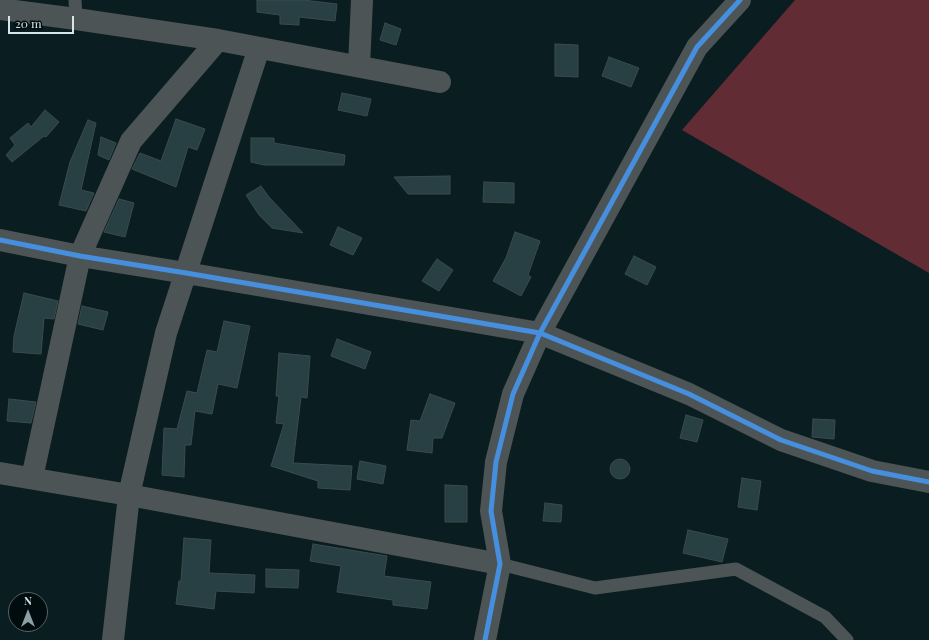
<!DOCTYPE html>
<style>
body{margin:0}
#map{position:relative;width:929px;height:640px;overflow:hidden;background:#0a1e21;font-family:"Playfair Display",serif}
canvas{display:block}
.north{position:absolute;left:8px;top:592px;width:40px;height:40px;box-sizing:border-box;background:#010c0e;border:1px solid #556366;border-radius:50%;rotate:0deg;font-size:11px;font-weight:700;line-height:16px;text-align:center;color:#d4e6ea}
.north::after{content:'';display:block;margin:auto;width:14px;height:18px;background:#8da0a4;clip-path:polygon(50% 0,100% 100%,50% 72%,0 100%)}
.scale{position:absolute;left:8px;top:16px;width:66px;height:18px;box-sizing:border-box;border:2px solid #d4e6ea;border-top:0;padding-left:5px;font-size:12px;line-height:14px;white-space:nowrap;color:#d4e6ea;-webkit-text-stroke:3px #010c0e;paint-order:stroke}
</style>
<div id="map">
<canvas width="929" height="640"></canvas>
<div class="north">N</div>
<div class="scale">20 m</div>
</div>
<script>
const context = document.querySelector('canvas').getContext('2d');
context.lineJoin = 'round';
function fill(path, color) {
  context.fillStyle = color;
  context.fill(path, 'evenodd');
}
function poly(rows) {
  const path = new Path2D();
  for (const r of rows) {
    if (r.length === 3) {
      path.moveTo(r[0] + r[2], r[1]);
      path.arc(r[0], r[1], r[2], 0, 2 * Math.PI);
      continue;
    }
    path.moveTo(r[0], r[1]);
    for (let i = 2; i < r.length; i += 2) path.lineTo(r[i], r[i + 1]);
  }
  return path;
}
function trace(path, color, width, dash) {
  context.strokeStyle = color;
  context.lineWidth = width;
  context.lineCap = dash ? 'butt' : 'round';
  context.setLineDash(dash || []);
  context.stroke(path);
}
const green = poly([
 [795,0,929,0,929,273,682,130]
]);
const building = poly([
 [257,0,303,0,337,4,335,21,299,17,299,25,280,24,280,15,257,12,257,0],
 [385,23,401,29,396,45,380,40,385,23],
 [555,44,578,45,578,77,555,76,555,44],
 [609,57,639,68,631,87,602,76,609,57],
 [342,93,371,99,367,116,338,110,342,93],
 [45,110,59,122,46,137,44,136,12,162,6,155,15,145,10,138,28,123,31,127,45,110],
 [176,119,205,129,197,150,188,147,176,187,132,169,140,153,161,161,176,119],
 [88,120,96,123,81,190,94,193,86,211,59,205,70,162,88,120],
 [101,137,116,143,109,160,98,155,101,137],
 [251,138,274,138,274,143,345,155,344,165,264,165,251,162,251,138],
 [450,176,450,194,408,194,394,177,450,176],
 [484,182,514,183,514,203,483,202,484,182],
 [261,186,269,197,303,233,272,228,259,215,246,195,261,186],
 [119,199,134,203,125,237,104,232,119,199],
 [338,227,362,238,353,255,330,245,338,227],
 [515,232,540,241,528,275,531,277,521,296,493,281,506,258,515,232],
 [634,256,656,267,647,285,625,274,634,256],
 [437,259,453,270,439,291,422,281,437,259],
 [24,293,58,301,54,319,44,318,41,354,13,352,14,336,24,293],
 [82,306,108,312,103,330,78,324,82,306],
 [224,321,250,326,237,388,218,384,212,414,195,411,191,445,185,445,184,477,162,475,164,428,177,429,187,391,197,393,207,350,217,352,224,321],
 [337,339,371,352,365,369,331,356,337,339],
 [279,353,310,356,307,398,301,397,293,463,352,466,350,490,318,488,318,481,271,466,284,424,276,423,279,396,276,396,279,353],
 [430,394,455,403,442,438,433,438,432,453,407,450,411,420,420,421,430,394],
 [9,399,36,402,31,423,7,421,9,399],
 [686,415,703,420,697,442,680,438,686,415],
 [813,419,835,420,834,439,812,437,813,419],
 [620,469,10],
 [360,461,386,466,383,484,357,479,360,461],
 [742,478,761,481,757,510,738,507,742,478],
 [445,485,467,486,467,522,445,522,445,485],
 [545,503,562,505,561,522,543,521,545,503],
 [688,530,728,539,722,562,683,553,688,530],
 [184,538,211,540,209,573,255,575,254,593,216,591,214,609,176,604,179,581,181,581,184,538],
 [313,544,387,556,384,576,431,582,427,609,393,605,393,600,337,592,341,566,310,561,313,544],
 [266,569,299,570,298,588,266,587,266,569]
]);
const service = poly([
 [75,0,76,19],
 [500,564,595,588,736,569,825,617,847,640]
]);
const minor = poly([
 [0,9,76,19,218,40,440,82],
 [359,66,362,0],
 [0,240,80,256,186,273,540,333,689,394,781,440,872,471,929,482],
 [0,473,129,495,500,564],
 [32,478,80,256,131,141,218,40],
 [113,640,129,495,166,333,259,48]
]);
const tertiary = poly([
 [485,640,500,564,491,511,496,462,513,394,540,333,697,47,740,0]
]);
const cycleway = poly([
 [0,240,80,256,186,273,540,333,689,394,781,440,872,471,929,482],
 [485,640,500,564,491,511,496,462,513,394,540,333,697,47,740,0]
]);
fill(green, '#622c35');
fill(building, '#284043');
trace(building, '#3b4b4d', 1);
trace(service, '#4d5455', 13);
trace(minor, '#4d5455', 22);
trace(tertiary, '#4d5455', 22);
trace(cycleway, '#468fdf', 5);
</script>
